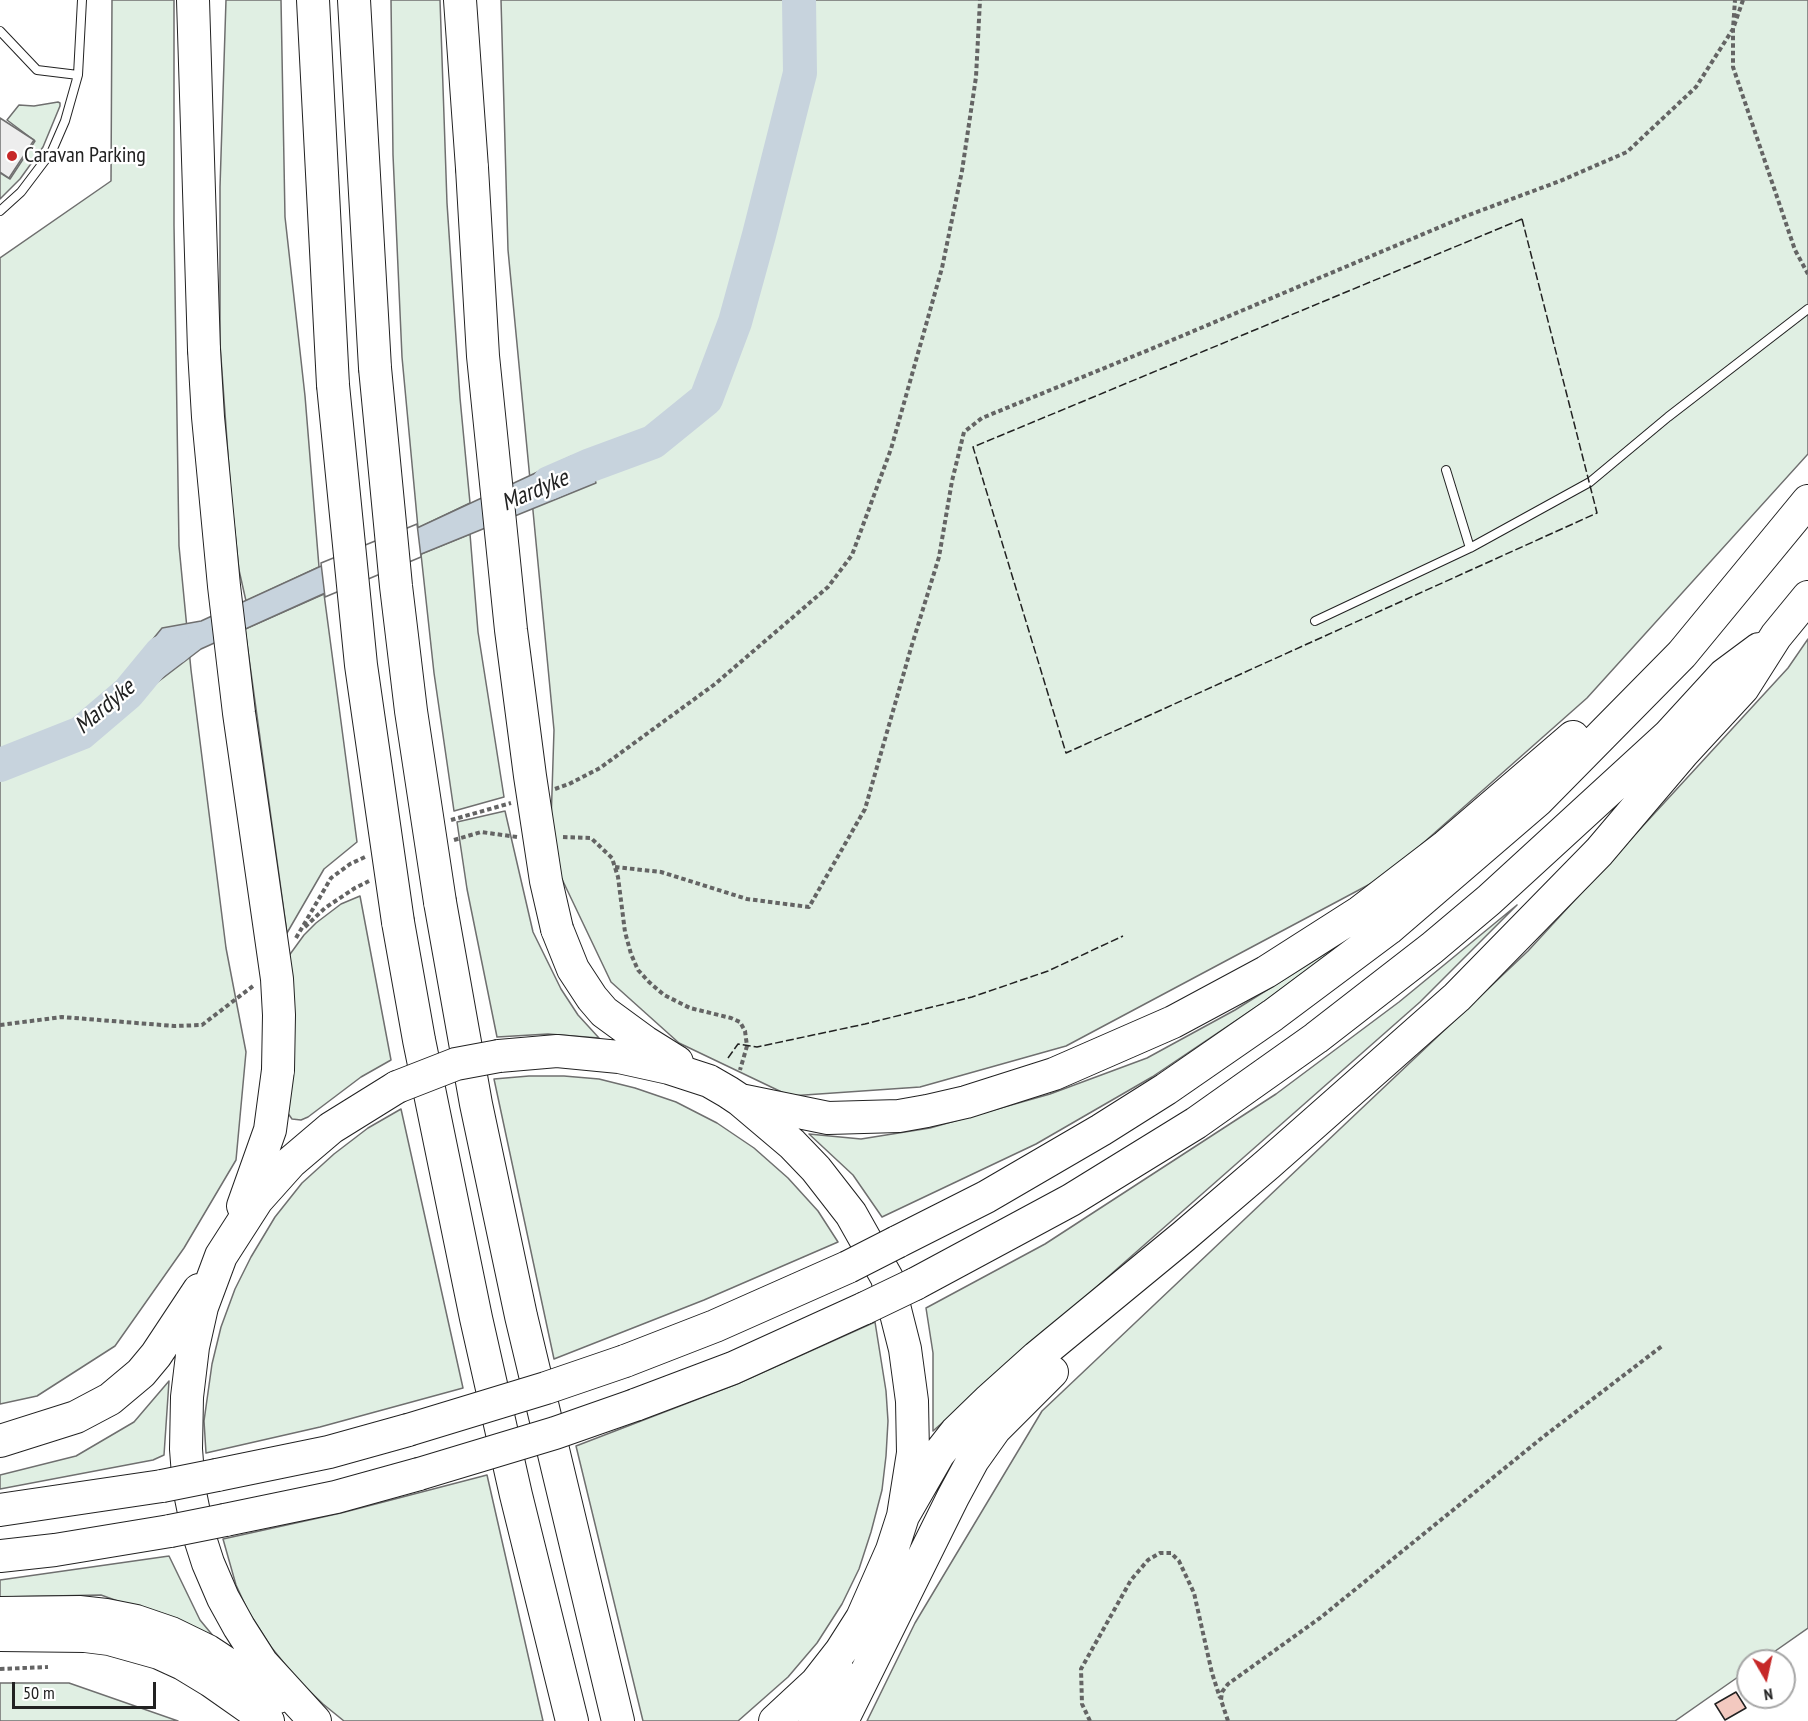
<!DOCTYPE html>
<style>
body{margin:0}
#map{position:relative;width:1808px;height:1721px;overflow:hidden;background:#fff;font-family:"PT Sans Narrow",sans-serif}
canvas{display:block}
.north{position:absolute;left:1736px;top:1649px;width:60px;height:60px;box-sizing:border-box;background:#fff;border:2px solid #a7a7a7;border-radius:50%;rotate:171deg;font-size:16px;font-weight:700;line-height:24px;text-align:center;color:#222}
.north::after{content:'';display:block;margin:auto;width:21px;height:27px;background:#c62828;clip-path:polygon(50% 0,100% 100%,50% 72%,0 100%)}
.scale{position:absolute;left:12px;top:1682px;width:144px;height:27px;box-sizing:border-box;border:3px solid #222;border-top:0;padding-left:8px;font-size:18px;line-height:21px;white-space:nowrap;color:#222;-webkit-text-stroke:4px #fff;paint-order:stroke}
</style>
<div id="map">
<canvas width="1808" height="1721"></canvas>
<div class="north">N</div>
<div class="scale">50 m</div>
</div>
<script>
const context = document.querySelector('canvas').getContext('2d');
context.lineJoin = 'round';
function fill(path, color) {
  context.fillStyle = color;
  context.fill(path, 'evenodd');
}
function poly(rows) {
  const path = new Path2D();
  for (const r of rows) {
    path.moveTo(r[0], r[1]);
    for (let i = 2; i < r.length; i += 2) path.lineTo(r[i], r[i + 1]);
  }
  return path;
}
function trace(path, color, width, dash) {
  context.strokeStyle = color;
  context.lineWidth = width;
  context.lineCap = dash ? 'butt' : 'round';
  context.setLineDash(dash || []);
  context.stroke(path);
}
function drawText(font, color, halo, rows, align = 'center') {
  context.font = font + ' "PT Sans Narrow",sans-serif';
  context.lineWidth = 4.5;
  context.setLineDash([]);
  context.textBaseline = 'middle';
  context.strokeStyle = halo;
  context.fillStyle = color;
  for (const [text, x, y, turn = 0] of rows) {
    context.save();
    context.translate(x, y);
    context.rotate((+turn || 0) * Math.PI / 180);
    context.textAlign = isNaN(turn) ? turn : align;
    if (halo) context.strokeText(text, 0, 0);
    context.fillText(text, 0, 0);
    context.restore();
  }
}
const green = poly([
 [112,0,174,0,174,225,179,546,191,670,226,948,246,1052,236,1160,184,1248,115,1346,37,1396,0,1404,0,258,111,181,112,0],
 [226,0,281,0,285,217,305,396,319,567,246,601,239,570,231,496,220,344,220,187,226,0],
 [391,0,440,0,447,203,460,398,470,503,418,528,402,357,393,155,391,0],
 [501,0,1808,0,1808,454,1587,698,1387,875,1066,1046,920,1087,790,1096,679,1043,611,982,550,854,554,730,508,250,501,0],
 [58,102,60,103,60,106,43,147,20,179,0,199,0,173,10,179,35,141,7,120,19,105,34,106,58,102],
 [470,534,478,632,504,797,454,811,434,673,421,554,470,534],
 [324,594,357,842,324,869,287,933,245,629,324,594],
 [1808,639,1808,1628,1761,1661,1748,1661,1748,1670,1675,1721,867,1721,915,1623,1042,1411,1528,951,1788,668,1808,639],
 [505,811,533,932,561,989,578,1015,599,1038,548,1034,497,1037,467,889,457,822,505,811],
 [360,896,391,1060,361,1077,308,1117,301,1120,292,1119,287,1112,280,968,304,935,316,923,341,904,360,896],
 [1517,905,1420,1002,933,1431,933,1353,926,1308,1045,1244,1276,1094,1399,1002,1517,905],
 [1350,938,1265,1001,1152,1077,1036,1144,882,1217,853,1175,809,1134,861,1139,930,1128,1050,1094,1147,1058,1235,1010,1350,938],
 [529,1076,564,1076,599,1079,635,1088,676,1102,717,1123,754,1148,788,1178,818,1211,838,1242,704,1300,554,1359,494,1079,529,1076],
 [401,1109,463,1388,320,1427,206,1453,204,1421,212,1364,221,1327,235,1289,251,1257,275,1217,302,1183,334,1154,368,1128,401,1109],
 [875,1322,886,1391,888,1421,886,1456,882,1490,871,1532,859,1569,842,1604,817,1643,788,1677,738,1721,643,1721,576,1446,737,1384,875,1322],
 [169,1381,164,1455,153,1460,0,1489,0,1475,76,1456,134,1422,169,1381],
 [487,1475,543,1721,344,1721,323,1704,297,1679,271,1647,248,1611,236,1585,223,1539,341,1513,487,1475],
 [169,1556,200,1620,219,1643,137,1608,101,1595,0,1597,0,1580,169,1556],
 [0,1683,69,1683,178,1721,0,1721,0,1683]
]);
const parking = poly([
 [0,118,34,140,9,178,0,172,0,118]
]);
const water = poly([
 [587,454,596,483,323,594,201,649,146,691,136,666,153,639,162,628,201,621,319,567,417,528,572,456,587,454]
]);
const pier = poly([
 [417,524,421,557,325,597,321,563,417,524]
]);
const river = poly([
 [549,483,588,466,653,442,706,399,735,322,759,235,800,73,799,0],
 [0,765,81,733,128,693,161,653,175,647]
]);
const building = poly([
 [1736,1692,1746,1708,1725,1720,1715,1704,1736,1692]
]);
const path = poly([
 [1743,0,1733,29,1733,67,1795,250,1808,274],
 [555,789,569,784,600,768,715,684,828,587,852,555,891,449,942,268,962,171,976,77,980,0],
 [451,820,511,803],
 [563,837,591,838,612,858,618,877,625,932,631,954,638,970,649,982,664,995,690,1008,731,1018,740,1022,745,1031,747,1046,740,1070],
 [454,840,481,832,517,837],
 [615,867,661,872,747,899,809,907,865,809,911,648,939,557,952,481,964,432,982,418,1151,349,1466,216,1560,181,1627,152,1696,87,1733,29,1735,0],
 [305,927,325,908,355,888,369,881],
 [296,938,331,878,350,864,365,857],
 [0,1025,62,1017,174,1026,202,1025,253,986],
 [0,1669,48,1667],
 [1090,1721,1082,1704,1081,1669,1131,1580,1148,1560,1160,1553,1171,1553,1179,1561,1194,1593,1212,1673,1220,1698],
 [1228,1721,1221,1700,1222,1692,1228,1684,1320,1618,1543,1437,1662,1346]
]);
const lane = poly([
 [0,31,37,70,78,75],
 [0,211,21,192,52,151,65,121,78,75,82,0],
 [1446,470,1470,548],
 [1315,621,1470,548,1590,482,1668,417,1808,309]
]);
const highway = poly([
 [193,0,204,350],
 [313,0,333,385],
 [354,0,375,368],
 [460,0,472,168],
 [440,902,476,1104,521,1316,618,1721],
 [398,922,419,1040,476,1318,516,1495,572,1721],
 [557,929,573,969,592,998,604,1012,645,1042,677,1062],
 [499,1056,557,1051,619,1057,669,1068,709,1081,728,1092,740,1100,792,1144,816,1169,851,1214,887,1278,905,1349,912,1401,913,1453,903,1516,892,1550,862,1618,841,1651,816,1683,775,1721],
 [740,1100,828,1118,899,1116,927,1111,966,1102,1054,1074,1173,1022,1266,972,1360,912,1446,846,1573,737],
 [243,1206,270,1130,278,1070],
 [897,1242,986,1197,1101,1130,1166,1089,1273,1015,1388,929,1538,800,1682,654,1808,501],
 [915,1284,1071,1200,1196,1123,1316,1038,1432,948,1489,900,1669,735,1724,675,1759,649],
 [625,1361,715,1326,848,1267],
 [635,1405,733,1368,865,1308],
 [0,1441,76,1417,110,1399,141,1373,156,1355,199,1290],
 [217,1475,329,1452,408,1430],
 [0,1510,162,1486],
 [903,1516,938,1455,956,1432,988,1401,1037,1357,1184,1236,1268,1164,1457,997,1599,852,1683,753,1743,688,1776,636,1808,597],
 [225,1520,336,1497,419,1474],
 [0,1556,55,1550,170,1531],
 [0,1613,79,1612,106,1615,136,1621,171,1633,208,1651,278,1697],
 [0,1635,85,1636,109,1639,159,1653,183,1664,211,1681,268,1721],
 [315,1721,262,1663,239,1627,223,1598,208,1563,198,1532,189,1488,186,1449,187,1397,193,1347,202,1307,221,1256,257,1200,291,1162,331,1128,397,1087],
 [815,1721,838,1671],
 [842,1721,953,1497,973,1460,995,1429,1052,1372]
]);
const highwayBridge = poly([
 [472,168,483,356,511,630,530,776,546,881,557,929],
 [204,350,208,417,224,586,239,713,277,979,279,1015,278,1070],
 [375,368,396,586,411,711,440,902],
 [333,385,361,665,398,922],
 [397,1087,456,1064,499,1056],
 [848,1267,897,1242],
 [865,1308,915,1284],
 [408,1430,546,1388,625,1361],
 [419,1474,555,1433,635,1405],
 [162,1486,217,1475],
 [170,1531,225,1520]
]);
const fence = poly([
 [1522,219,1597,513,1066,753,973,447,1522,219],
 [728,1058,738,1044,757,1047,865,1024,972,997,1048,971,1123,936]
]);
const markers = [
 [12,156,6,"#c62828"]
];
const poiNames = [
 ["Caravan Parking",24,156]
];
const waterNames = [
 ["Mardyke",535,491,-23],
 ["Mardyke",105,707,-40]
];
fill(green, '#e0efe3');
trace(green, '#6f6f6f', 1.5);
fill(parking, '#ededed');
trace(parking, '#6f6f6f', 1.5);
fill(water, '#c7d3dd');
trace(water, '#6f6f6f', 1.5);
fill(pier, '#fff');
trace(pier, '#6f6f6f', 1.5);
trace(river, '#c7d3dd', 34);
fill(building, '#f3c9c0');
trace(building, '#222', 1.5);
trace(lane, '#222', 10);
trace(highway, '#222', 34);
trace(path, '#646464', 4, [4.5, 3]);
trace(lane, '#fff', 8);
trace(highway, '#fff', 32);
trace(highwayBridge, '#222', 34, []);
trace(highwayBridge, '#fff', 32);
trace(fence, '#222', 1.5, [8, 3]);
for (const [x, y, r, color] of markers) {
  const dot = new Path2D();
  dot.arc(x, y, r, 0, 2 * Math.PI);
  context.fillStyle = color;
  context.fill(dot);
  trace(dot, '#fff', 2);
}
drawText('22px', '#222', '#fff', poiNames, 'left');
drawText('italic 24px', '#222', '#fff', waterNames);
</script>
